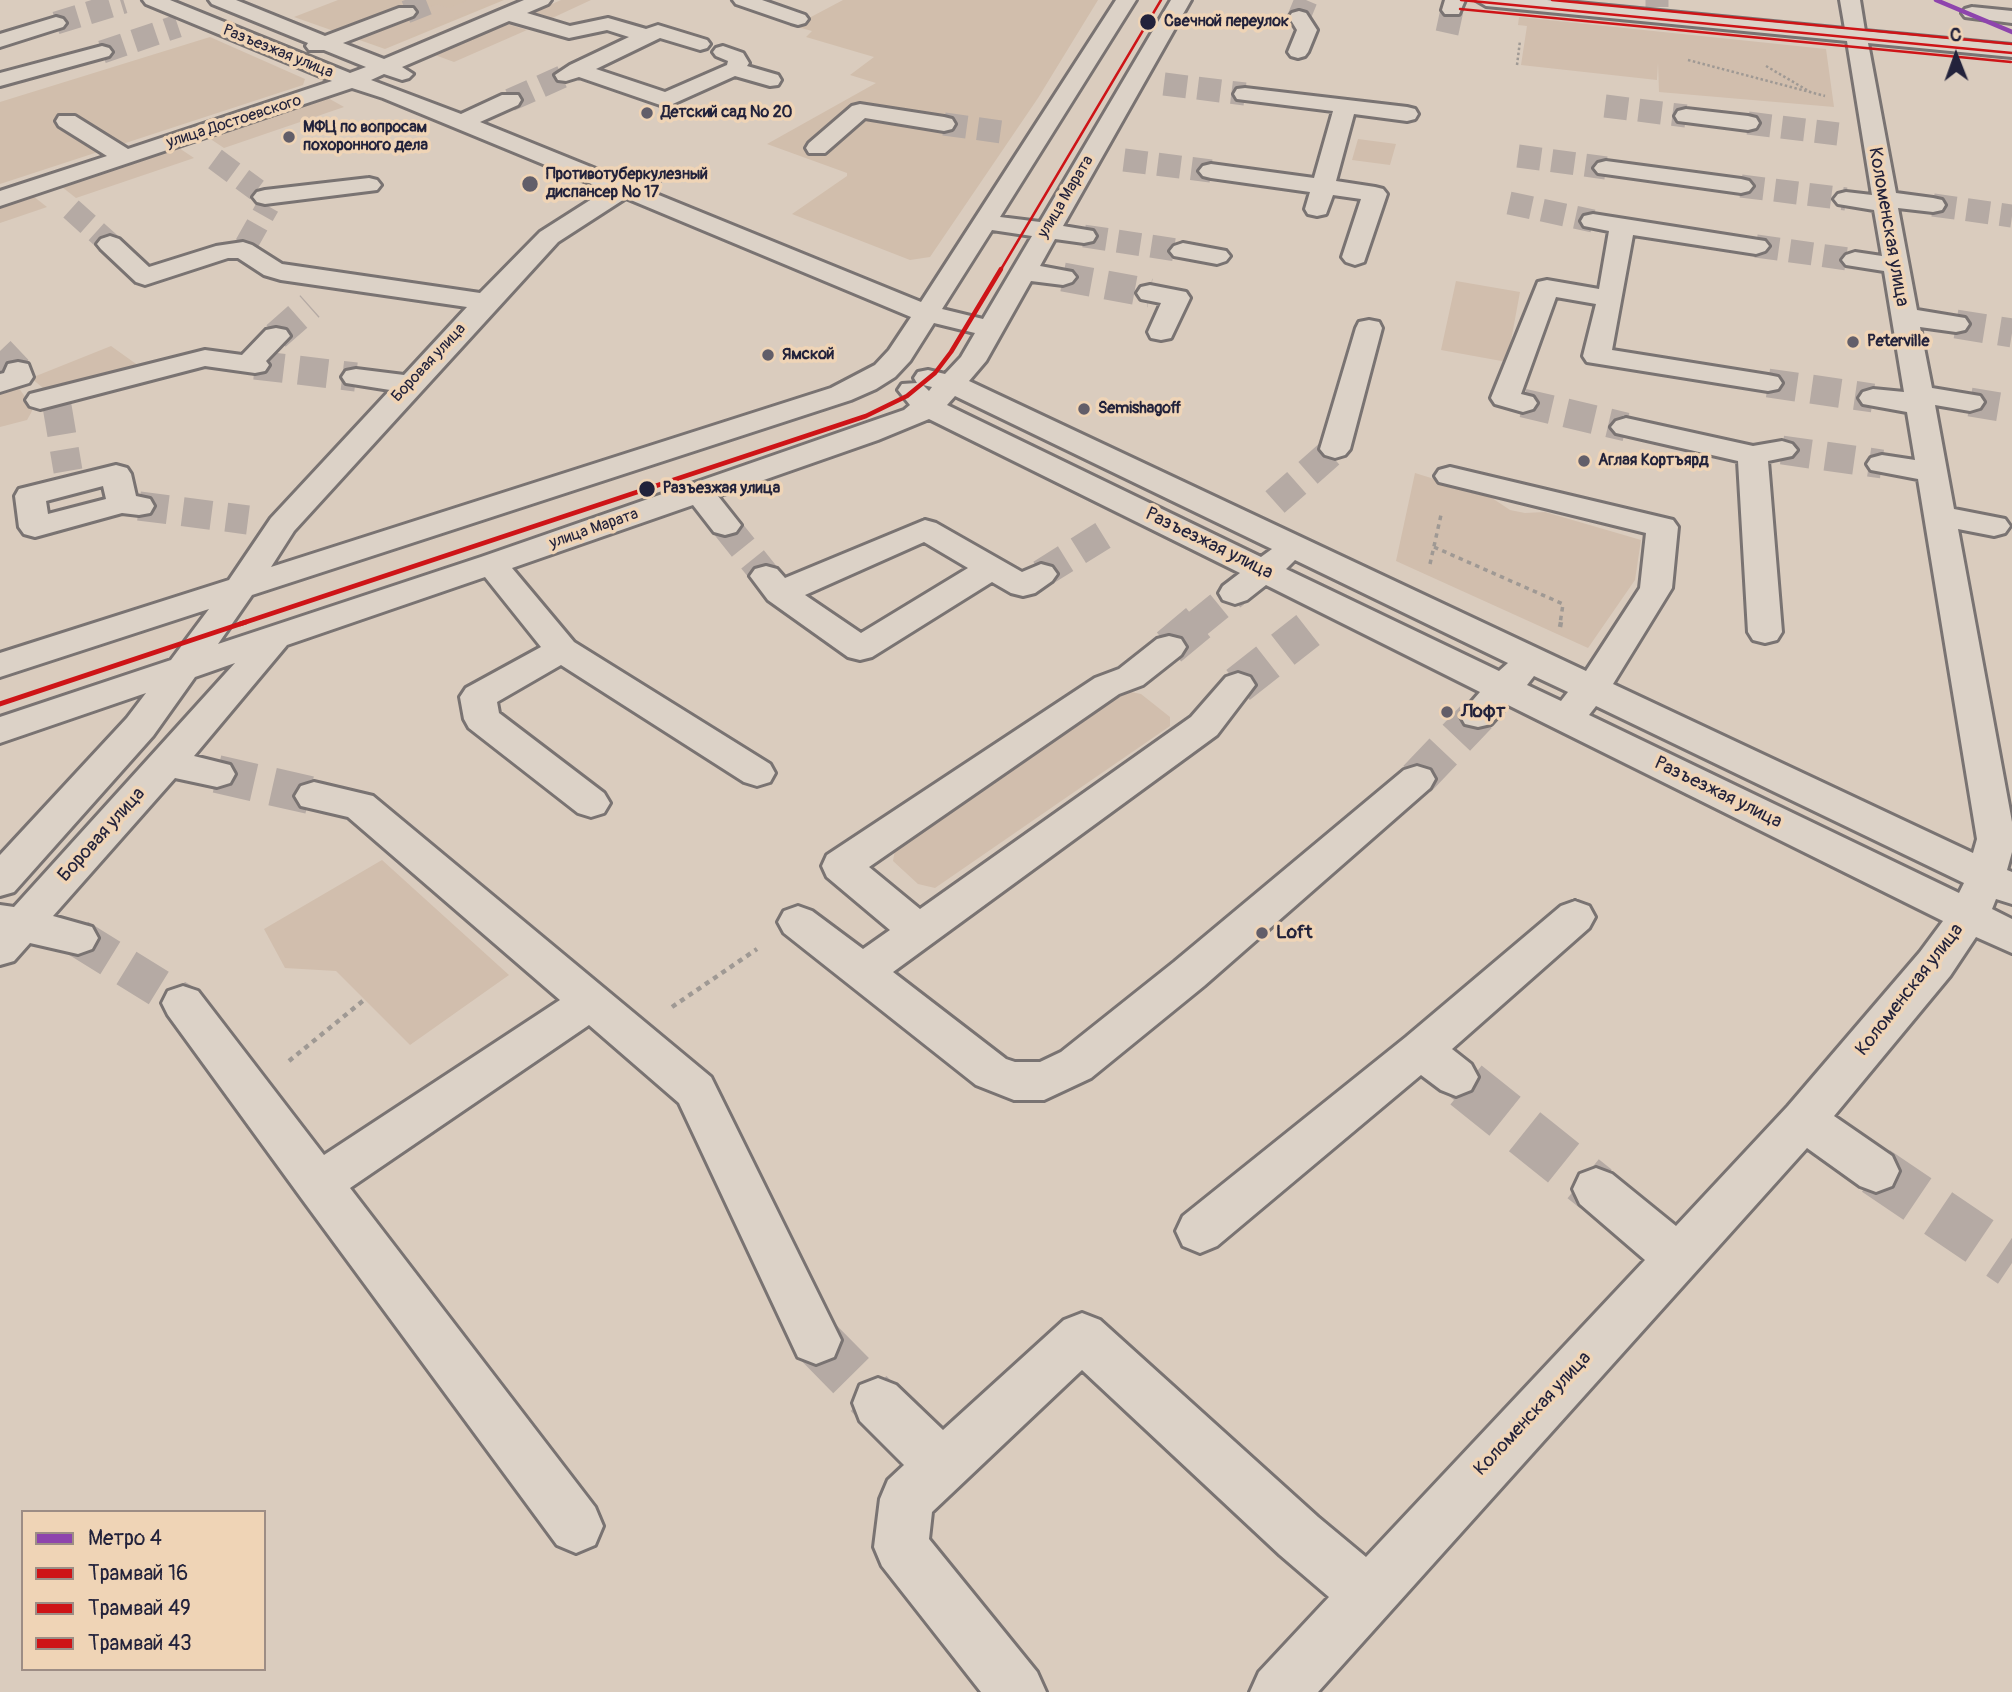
<!DOCTYPE html>
<meta charset="utf-8">
<style>
body{margin:0}
#map{position:relative;width:2012px;height:1692px;overflow:hidden;background:#daccbe;font-family:Pangolin,sans-serif}
canvas{display:block}
.legend{position:absolute;left:21px;top:1510px;width:245px;height:161px;box-sizing:border-box;background:#efd4b6;border:2px solid #9d8d85;margin:0;padding:9px 12px;list-style:none;font-size:21px;color:#22223b}
.legend li{display:flex;align-items:center;gap:14px;height:35px}
.legend b{width:35px;border:2px solid #9d8d85}
.north{position:absolute;left:1921px;top:21px;width:70px;height:70px;-webkit-text-stroke:5px #efd4b6;paint-order:stroke;rotate:359deg;font-size:19px;font-weight:700;line-height:28px;text-align:center;color:#22223b}
.north::after{content:'';display:block;margin:auto;width:24px;height:32px;background:#22223b;clip-path:polygon(50% 0,100% 100%,50% 72%,0 100%)}
</style>
<div id="map">
<canvas width="2012" height="1692"></canvas>
<ul class="legend">
<li><b style="height:9px;background:#8e44ad"></b>Метро 4</li>
<li><b style="height:9px;background:#ce1417"></b>Трамвай 16</li>
<li><b style="height:9px;background:#ce1417"></b>Трамвай 49</li>
<li><b style="height:9px;background:#ce1417"></b>Трамвай 43</li>
</ul>
<div class="north">С</div>
</div>
<script>
const context = document.querySelector('canvas').getContext('2d');
context.lineJoin = 'round';
function fill(path, color) {
  context.fillStyle = color;
  context.fill(path, 'evenodd');
}
function poly(rows) {
  const path = new Path2D();
  for (const r of rows) {
    path.moveTo(r[0], r[1]);
    for (let i = 2; i < r.length; i += 2) path.lineTo(r[i], r[i + 1]);
  }
  return path;
}
function trace(path, color, width, dash) {
  context.strokeStyle = color;
  context.lineWidth = width;
  context.lineCap = dash ? 'butt' : 'round';
  context.setLineDash(dash || []);
  context.stroke(path);
}
function drawText(font, color, halo, rows, align = 'center') {
  context.font = font + ' Pangolin,sans-serif';
  context.lineWidth = 7;
  context.setLineDash([]);
  context.textBaseline = 'middle';
  context.strokeStyle = halo;
  context.fillStyle = color;
  for (const [text, x, y, turn = 0] of rows) {
    context.save();
    context.translate(x, y);
    context.rotate((+turn || 0) * Math.PI / 180);
    context.textAlign = isNaN(turn) ? turn : align;
    if (halo) context.strokeText(text, 0, 0);
    context.fillText(text, 0, 0);
    context.restore();
  }
}
const built = poly([
 [338,0,504,0,385,49,294,17],
 [843,0,1098,0,1038,98,930,257,910,260,792,214,847,176,847,173,767,144,876,83,850,75,874,57,806,37,812,31,794,26],
 [210,37,305,79,303,85,0,184,0,102]
]);
const green = poly([
 [468,0,498,0,386,47,353,36,437,4,449,8],
 [561,0,591,0,548,20,529,14],
 [1519,17,1826,49,1834,107,1659,92,1658,63,1657,80,1521,65,1527,26,1518,25],
 [507,24,527,30,454,62,435,55],
 [328,98,344,107,224,148,209,138],
 [1358,139,1396,144,1390,165,1352,160],
 [179,148,194,158,76,198,62,187],
 [33,196,47,207,0,223,0,207],
 [1456,281,1520,292,1507,362,1441,350],
 [111,346,139,366,137,370,49,393,31,378],
 [16,384,33,408,31,413,27,420,0,427,0,390],
 [1415,473,1489,496,1510,510,1525,513,1545,512,1641,540,1635,580,1588,648,1396,561],
 [1126,691,1141,694,1170,717,1170,726,935,888,918,884,893,861,895,850],
 [382,860,509,975,410,1045,336,971,285,968,264,929]
]);
const minorTunnelFar3 = poly([
 [1657,0,1657,7],
 [406,12,436,0],
 [1299,17,1306,0],
 [56,23,124,2],
 [1447,33,1452,10],
 [102,52,178,26],
 [1164,84,1245,94],
 [510,100,564,76],
 [1605,106,1686,116],
 [1748,123,1838,134],
 [944,124,1009,133],
 [1518,156,1606,168],
 [215,159,257,190],
 [1124,160,1211,171],
 [1741,186,1846,199],
 [1509,203,1593,221],
 [1933,205,2012,216],
 [71,209,110,244],
 [1084,236,1183,251],
 [246,245,268,206],
 [1756,246,1855,260]
]);
const minorTunnelFar2 = poly([
 [1063,277,1150,293],
 [1956,324,2012,333],
 [276,336,310,306],
 [0,351,18,370],
 [255,365,356,377],
 [1768,383,1873,398],
 [1970,402,2012,409],
 [1523,403,1626,427],
 [57,406,68,471],
 [1782,450,1882,464],
 [1275,502,1335,449],
 [139,506,248,520],
 [725,525,766,576],
 [1041,574,1110,531],
 [1197,624,1235,593]
]);
const minorTunnelFar1 = poly([
 [1169,647,1199,622],
 [1238,685,1308,630],
 [217,774,314,796],
 [1417,779,1478,715],
 [78,938,183,1003],
 [1456,1077,1468,1087]
]);
const minorTunnel = poly([
 [1466,1085,1596,1189],
 [1876,1171,2012,1263],
 [816,1340,878,1403]
]);
const pathFar2 = poly([
 [1688,60,1825,96],
 [1517,65,1520,41],
 [1766,66,1812,93]
]);
const pathFar1 = poly([
 [1434,547,1563,604,1560,624],
 [1430,564,1441,515]
]);
const path = poly([
 [1560,627,1561,622],
 [672,1007,757,949],
 [289,1061,364,1000]
]);
const minor = poly([
 [143,0,170,0,350,73,366,67,324,50,309,50,306,46,308,43,212,4,209,0,236,0,325,36,399,8,413,8,416,12,413,16,343,43,384,59,524,0,551,0,548,4,527,13,570,26,608,18,646,29,658,25,707,40,710,44,707,48,700,50,660,38,596,69,665,92,727,65,728,61,716,56,713,52,716,48,723,46,743,53,749,63,747,66,778,75,781,80,778,85,770,86,735,76,666,107,579,77,566,81,558,80,555,75,570,65,629,37,607,30,569,38,509,21,402,67,413,74,409,78,402,80,384,74,371,80,461,114,502,95,518,95,521,100,518,105,480,122,623,180,643,171,659,171,663,176,659,181,644,189,921,302,1116,0,1136,0,1000,217,1040,222,1171,0,1191,0,1063,226,1093,231,1096,236,1093,241,1084,243,1055,239,1040,266,1072,272,1076,277,1072,282,1063,285,1031,281,986,361,969,381,1586,671,1640,588,1646,533,1439,482,1435,476,1439,470,1450,467,1673,520,1678,527,1672,588,1613,684,1973,853,1977,839,1918,479,1871,470,1867,464,1871,458,1882,455,1915,460,1907,412,1863,404,1859,398,1863,392,1873,389,1904,392,1884,271,1846,265,1842,260,1846,255,1855,252,1882,256,1874,210,1838,204,1834,199,1838,194,1846,192,1872,195,1847,41,1486,6,1476,0,1547,0,1845,29,1840,0,1860,0,1865,31,2012,45,2012,57,1868,43,1896,193,1933,198,1942,200,1945,205,1942,210,1933,212,1898,208,1917,310,1965,318,1969,324,1965,330,1956,332,1920,327,1932,388,1980,396,1984,402,1980,408,1970,411,1935,405,1954,509,2005,519,2010,526,2005,533,1994,536,1958,529,2012,822,2012,852,2007,870,2012,872,2012,904,1996,899,1992,909,2012,919,2012,953,1976,937,1950,976,1834,1116,1892,1156,1899,1171,1892,1186,1876,1192,1860,1186,1807,1148,1318,1692,1250,1692,1259,1672,1329,1597,1280,1555,1082,1370,932,1512,929,1539,1037,1672,1046,1692,981,1692,882,1566,874,1547,880,1499,888,1480,904,1465,860,1421,853,1403,860,1385,878,1378,896,1385,943,1430,1064,1320,1082,1313,1100,1320,1318,1517,1366,1557,1645,1260,1580,1204,1573,1189,1580,1174,1596,1168,1612,1174,1676,1226,1788,1106,1920,952,1943,921,1508,705,1491,724,1478,727,1465,724,1460,715,1480,692,1266,585,1247,600,1235,604,1223,600,1219,593,1223,586,1240,573,929,419,878,440,718,496,741,525,736,532,725,535,714,532,693,505,512,568,574,642,770,764,775,773,770,782,757,786,744,782,561,665,497,702,499,713,604,793,610,803,604,813,591,817,578,813,469,728,464,719,460,697,466,688,541,647,485,577,287,645,194,756,230,765,235,774,230,783,217,787,175,778,53,916,92,927,98,938,92,949,78,954,30,943,14,961,0,965,0,905,14,907,235,663,195,677,153,736,14,892,0,896,0,855,127,718,146,693,0,743,0,717,171,660,209,609,0,677,0,653,229,580,271,518,390,390,346,383,342,377,346,371,356,369,404,375,467,307,281,280,264,275,238,258,228,258,145,285,136,282,101,249,97,244,101,239,110,236,119,239,149,267,216,246,243,242,252,245,282,264,480,293,540,232,606,190,383,98,352,88,0,206,0,191,107,156,59,126,56,121,59,116,75,116,128,149,332,81,146,4,143,0],
 [626,198,911,317,889,350,875,365,831,388,271,567,294,531,558,242,626,198],
 [992,230,1032,236,983,319,942,309,992,230],
 [934,323,975,333,961,357,945,374,928,370,918,372,914,378,917,383,902,384,898,390,910,405,904,410,481,557,218,644,252,595,851,400,876,389,895,377,910,361,934,323],
 [923,385,932,387,929,391,923,385],
 [955,396,1272,549,1261,557,947,405,955,396],
 [1295,560,1508,663,1499,671,1286,569,1295,560],
 [1534,676,1568,692,1561,701,1527,685,1534,676],
 [1596,706,1964,883,1959,893,1589,715,1596,706],
 [733,0,762,0,805,15,808,19,805,23,798,25,791,23,736,4,733,0],
 [1445,0,1465,0,1459,14,1445,14,1442,10,1445,0],
 [1972,7,2012,11,2012,23,1965,17,1962,13,1965,9,1972,7],
 [1299,11,1306,13,1317,30,1308,52,1305,56,1298,58,1291,56,1288,52,1297,30,1289,17,1292,13,1299,11],
 [56,17,63,19,66,23,63,27,0,47,0,34,56,17],
 [102,46,109,48,112,52,109,56,0,86,0,73,102,46],
 [1245,88,1407,107,1415,109,1418,114,1415,119,1407,121,1354,114,1336,181,1375,187,1383,189,1387,194,1364,262,1355,265,1346,262,1342,257,1361,199,1333,195,1326,214,1317,216,1308,214,1305,209,1310,192,1211,178,1203,176,1199,171,1203,166,1211,164,1314,178,1333,111,1237,99,1234,94,1237,89,1245,88],
 [860,104,944,117,952,119,955,124,952,129,944,131,865,118,825,153,809,153,806,148,809,143,852,106,860,104],
 [1686,109,1748,116,1756,118,1759,123,1756,128,1748,130,1678,121,1675,116,1678,111,1686,109],
 [1606,161,1741,179,1749,181,1753,186,1749,191,1741,193,1598,173,1594,168,1598,163,1606,161],
 [369,178,377,180,381,185,377,190,265,204,257,202,253,197,257,192,265,190,369,178],
 [1593,214,1765,241,1769,246,1765,251,1756,254,1633,235,1612,350,1768,375,1778,377,1782,383,1778,389,1768,391,1587,362,1583,356,1596,304,1556,297,1521,394,1533,397,1537,403,1533,409,1523,412,1495,404,1491,398,1538,282,1547,280,1599,289,1609,231,1584,226,1581,221,1584,216,1593,214],
 [1183,243,1226,251,1230,256,1226,261,1217,264,1174,256,1170,251,1174,246,1183,243],
 [1150,285,1186,292,1190,298,1171,338,1161,340,1151,338,1148,332,1161,303,1141,299,1137,293,1141,287,1150,285],
 [1369,320,1379,322,1382,328,1350,449,1345,455,1335,458,1325,455,1320,449,1356,328,1359,322,1369,320],
 [276,328,286,330,290,336,266,361,269,365,265,371,255,373,205,366,40,409,30,406,26,400,30,394,205,350,242,355,266,330,276,328],
 [18,362,28,364,33,377,29,383,0,392,0,374,4,373,8,364,18,362],
 [1626,418,1753,446,1782,441,1792,444,1797,450,1792,456,1768,461,1782,632,1777,640,1765,643,1753,640,1748,632,1738,461,1616,433,1611,427,1616,421,1626,418],
 [116,465,127,468,131,474,136,496,150,499,154,506,150,513,139,515,122,513,35,537,24,534,19,527,15,496,19,489,116,465],
 [103,486,106,499,48,514,46,501,103,486],
 [925,520,936,523,1022,572,1041,564,1052,567,1057,574,1052,581,1035,593,1023,596,1011,593,992,582,872,657,860,660,848,657,768,600,750,576,755,569,766,566,777,569,785,578,925,520],
 [924,542,968,568,861,633,805,595,924,542],
 [1169,636,1181,639,1186,647,1181,655,1143,685,1119,694,869,867,920,909,1191,717,1226,677,1238,673,1250,677,1255,685,1217,735,893,972,1006,1059,1015,1062,1040,1062,1061,1052,1174,962,1404,770,1417,766,1430,770,1435,779,1430,788,1204,986,1091,1078,1044,1100,1014,1100,976,1085,784,933,778,922,784,911,798,906,812,911,863,949,890,930,827,877,822,866,827,855,1095,678,1119,669,1157,639,1169,636],
 [314,782,373,796,711,1077,841,1340,834,1357,816,1364,798,1357,679,1103,589,1025,350,1188,595,1507,603,1526,595,1545,576,1553,557,1545,302,1199,168,1015,162,1003,168,991,183,986,198,991,324,1155,560,1000,348,817,301,806,295,796,301,786,314,782],
 [1575,901,1589,906,1595,917,1589,928,1452,1049,1471,1064,1478,1077,1471,1090,1456,1096,1441,1090,1421,1075,1217,1246,1200,1253,1183,1246,1176,1231,1183,1216,1406,1037,1561,906,1575,901]
]);
const tram1Far2 = poly([
 [1461,0,2012,53],
 [1000,271,1161,0]
]);
const tram1Far1 = poly([
 [240,624,866,416,907,396,935,373,951,352,1001,269]
]);
const tram1 = poly([
 [0,704,246,622]
]);
const tram2 = poly([
 [1460,9,2011,62]
]);
const tram3 = poly([
 [1552,0,2012,44]
]);
const metro1 = poly([
 [1936,0,2012,32]
]);
const markers = [
 [1148,22,9,"#22223b"],
 [647,113,7,"#625e69"],
 [289,137,7,"#625e69"],
 [530,184,9,"#625e69"],
 [1853,342,7,"#625e69"],
 [768,355,7,"#625e69"],
 [1084,409,7,"#625e69"],
 [1584,461,7,"#625e69"],
 [647,489,9,"#22223b"],
 [1447,712,7,"#625e69"],
 [1262,933,7,"#625e69"]
];
const farStopnames = [
 ["Свечной переулок",1164,22],
 ["Разъезжая улица",663,489]
];
const farStreetnames = [
 ["Разъезжая улица",278,52,22],
 ["улица Достоевского",234,122,-18],
 ["улица Марата",1066,197,-59],
 ["Боровая улица",429,363,-47],
 ["улица Марата",594,529,-19]
];
const farPoinames = [
 ["Детский сад № 20",661,113],
 ["МФЦ по вопросам",303,128],
 ["похоронного дела",303,146],
 ["Противотуберкулезный",546,175],
 ["диспансер № 17",546,193],
 ["Peterville",1867,342],
 ["Ямской",782,355],
 ["Semishagoff",1098,409],
 ["Аглая Кортъярд",1598,461]
];
const streetNames = [
 ["Коломенская улица",1888,227,80],
 ["Разъезжая улица",1209,544,26],
 ["Разъезжая улица",1718,793,26],
 ["Боровая улица",102,835,-48],
 ["Коломенская улица",1910,990,-52],
 ["Коломенская улица",1533,1414,-47]
];
const poiNames = [
 ["Лофт",1461,712],
 ["Loft",1276,933]
];
fill(built, '#d1beac');
fill(green, '#d1bead');
trace(minorTunnelFar3, '#b5aaa4', 23, [23, 11]);
trace(minorTunnelFar2, '#b5aaa4', 29, [29, 15]);
trace(minorTunnelFar1, '#b5aaa4', 38, [38, 19]);
trace(minorTunnel, '#b5aaa4', 50, [50, 25]);
trace(minor, '#797372', 6);
trace(pathFar2, '#9f9994', 2.5, [2.5, 2.5]);
trace(pathFar1, '#9f9994', 3.5, [4.5, 4.5]);
trace(path, '#9f9994', 4.5, [5, 5]);
fill(minor, '#dcd2c7');
trace(tram1Far2, '#ce1417', 2.5);
trace(tram1Far1, '#ce1417', 4.5);
trace(tram1, '#ce1417', 5);
trace(tram2, '#ce1417', 2.5);
trace(tram3, '#ce1417', 2.5);
trace(metro1, '#8e44ad', 4.5);
for (const [x, y, r, color] of markers) {
  const dot = new Path2D();
  dot.arc(x, y, r, 0, 2 * Math.PI);
  context.fillStyle = color;
  context.fill(dot);
  trace(dot, '#efd4b6', 2.5);
}
drawText('bold 16px', '#22223b', '#efd4b6', farStopnames, 'left');
drawText('16px', '#22223b', '#efd4b6', farStreetnames);
drawText('bold 16px', '#22223b', '#efd4b6', farPoinames, 'left');
drawText('19px', '#22223b', '#efd4b6', streetNames);
drawText('bold 19px', '#22223b', '#efd4b6', poiNames, 'left');
</script>
